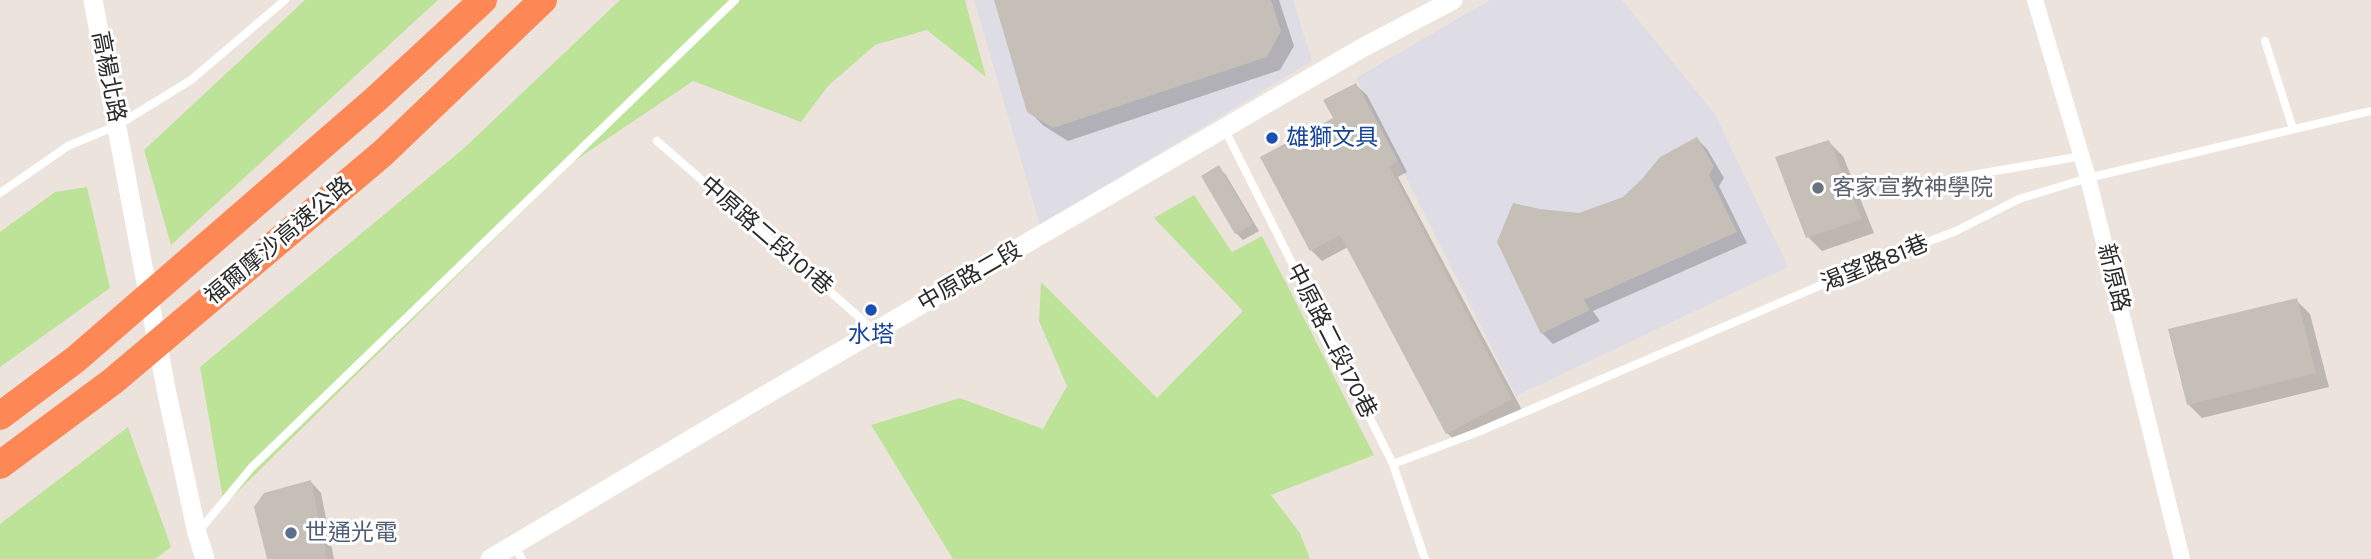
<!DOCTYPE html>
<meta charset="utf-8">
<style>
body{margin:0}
canvas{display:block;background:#ede3dd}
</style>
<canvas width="2371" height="559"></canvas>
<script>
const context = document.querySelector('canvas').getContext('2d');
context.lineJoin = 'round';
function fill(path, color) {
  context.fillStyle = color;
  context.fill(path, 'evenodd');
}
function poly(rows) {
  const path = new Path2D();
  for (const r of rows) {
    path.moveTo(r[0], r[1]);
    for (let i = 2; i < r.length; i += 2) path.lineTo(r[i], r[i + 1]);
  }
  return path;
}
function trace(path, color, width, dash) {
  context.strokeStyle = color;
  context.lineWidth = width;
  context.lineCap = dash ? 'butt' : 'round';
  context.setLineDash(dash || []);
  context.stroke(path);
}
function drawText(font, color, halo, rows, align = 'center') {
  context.font = font + ' Karla,"Noto Sans TC",sans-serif';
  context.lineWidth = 6;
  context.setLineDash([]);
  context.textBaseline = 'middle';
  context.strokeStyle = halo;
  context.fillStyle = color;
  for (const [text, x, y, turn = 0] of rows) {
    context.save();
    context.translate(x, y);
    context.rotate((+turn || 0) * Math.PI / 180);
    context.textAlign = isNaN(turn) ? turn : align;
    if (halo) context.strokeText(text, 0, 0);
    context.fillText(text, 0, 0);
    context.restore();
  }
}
const industrial = poly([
 [974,0,1293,0,1312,61,1040,225],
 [1490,0,1622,0,1715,114,1788,267,1516,396,1356,78]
]);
const green = poly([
 [305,0,438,0,171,245,144,150],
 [620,0,965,0,986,77,927,30,875,45,828,86,801,122,693,81,573,162,224,505,200,367,462,150],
 [87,187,110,288,0,367,0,232,55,192],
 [1194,195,1232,252,1262,236,1374,455,1271,495,1300,533,1310,559,953,559,871,425,960,398,1043,429,1067,386,1039,321,1041,282,1157,398,1243,311,1154,218],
 [128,427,171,547,155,559,0,559,0,524]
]);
const shadow = poly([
 [996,0,1279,0,1294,46,1280,70,1068,141,1044,126,1029,111],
 [1356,85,1367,95,1407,172,1398,177,1522,410,1458,443,1447,433,1348,247,1322,261,1311,250,1335,119],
 [1697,139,1707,149,1724,178,1719,186,1747,243,1593,311,1600,321,1553,344,1542,333,1540,211,1579,215,1624,199],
 [1829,142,1843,156,1874,233,1822,251,1808,237],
 [1219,168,1226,175,1259,231,1243,240,1236,233],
 [2296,300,2310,314,2329,387,2202,418,2188,404],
 [311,482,321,493,334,559,268,559]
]);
const building = poly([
 [994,0,1271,0,1281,31,1267,57,1053,128,1027,112],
 [1356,83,1398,161,1389,166,1512,399,1446,434,1340,235,1310,251,1260,157,1333,118,1323,100],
 [1697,137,1714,166,1709,175,1737,232,1584,300,1590,310,1541,334,1497,242,1513,203,1540,209,1579,213,1623,197,1642,179,1660,157],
 [1829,140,1862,219,1806,238,1775,157],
 [1219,165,1253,224,1235,234,1201,176],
 [2297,298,2316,373,2187,405,2168,329],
 [311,480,327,559,267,559,254,507,264,493]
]);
const service = poly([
 [2265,41,2293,129],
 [1224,128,1393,464,1425,559],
 [657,141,874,330],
 [0,193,68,146,118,125,191,80,285,0],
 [1905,194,1949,179,2082,156],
 [1393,464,1478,432,1875,262,1956,231,2019,199,2088,178,2371,111],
 [199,531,251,468,735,0],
 [514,545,522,559]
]);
const minor = poly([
 [2035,0,2088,178,2182,559]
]);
const tertiary = poly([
 [93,0,166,389,197,533,205,559],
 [490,559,757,400,1362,48,1453,0]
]);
const motorway = poly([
 [0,416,76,359,376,99,483,0],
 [0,465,113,381,383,153,543,0]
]);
const markers = [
 [1272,138,7,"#1a4fb4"],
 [1818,188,7,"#6b7280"],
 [871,310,7,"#1a4fb4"],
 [291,533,7,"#5c6f8a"]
];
const streetNames = [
 ["高楊北路",108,77,79],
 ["中原路二段101巷",766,236,41],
 ["福爾摩沙高速公路",279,241,-40],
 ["渴望路81巷",1875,264,-22],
 ["中原路二段",970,277,-30],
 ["新原路",2113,278,76],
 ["中原路二段170巷",1331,341,63]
];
const transitNames = [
 ["雄獅文具",1286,138],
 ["水塔",871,335,"center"]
];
const worshipNames = [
 ["客家宣教神學院",1832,188]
];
const serviceNames = [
 ["世通光電",305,533]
];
fill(industrial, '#dedde5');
fill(green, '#bde399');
fill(shadow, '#0003');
fill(building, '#c5bfb8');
trace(service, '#fff', 8);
trace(minor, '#fff', 16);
trace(tertiary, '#fff', 19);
trace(motorway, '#fe8756', 28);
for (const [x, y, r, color] of markers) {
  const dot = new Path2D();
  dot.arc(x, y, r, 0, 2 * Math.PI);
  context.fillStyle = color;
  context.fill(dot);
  trace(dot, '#fff', 2.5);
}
drawText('23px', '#2b2b2b', '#fff', streetNames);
drawText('23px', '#164399', '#fff', transitNames, 'left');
drawText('23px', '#5b616d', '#fff', worshipNames, 'left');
drawText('23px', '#4e5e75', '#fff', serviceNames, 'left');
</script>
